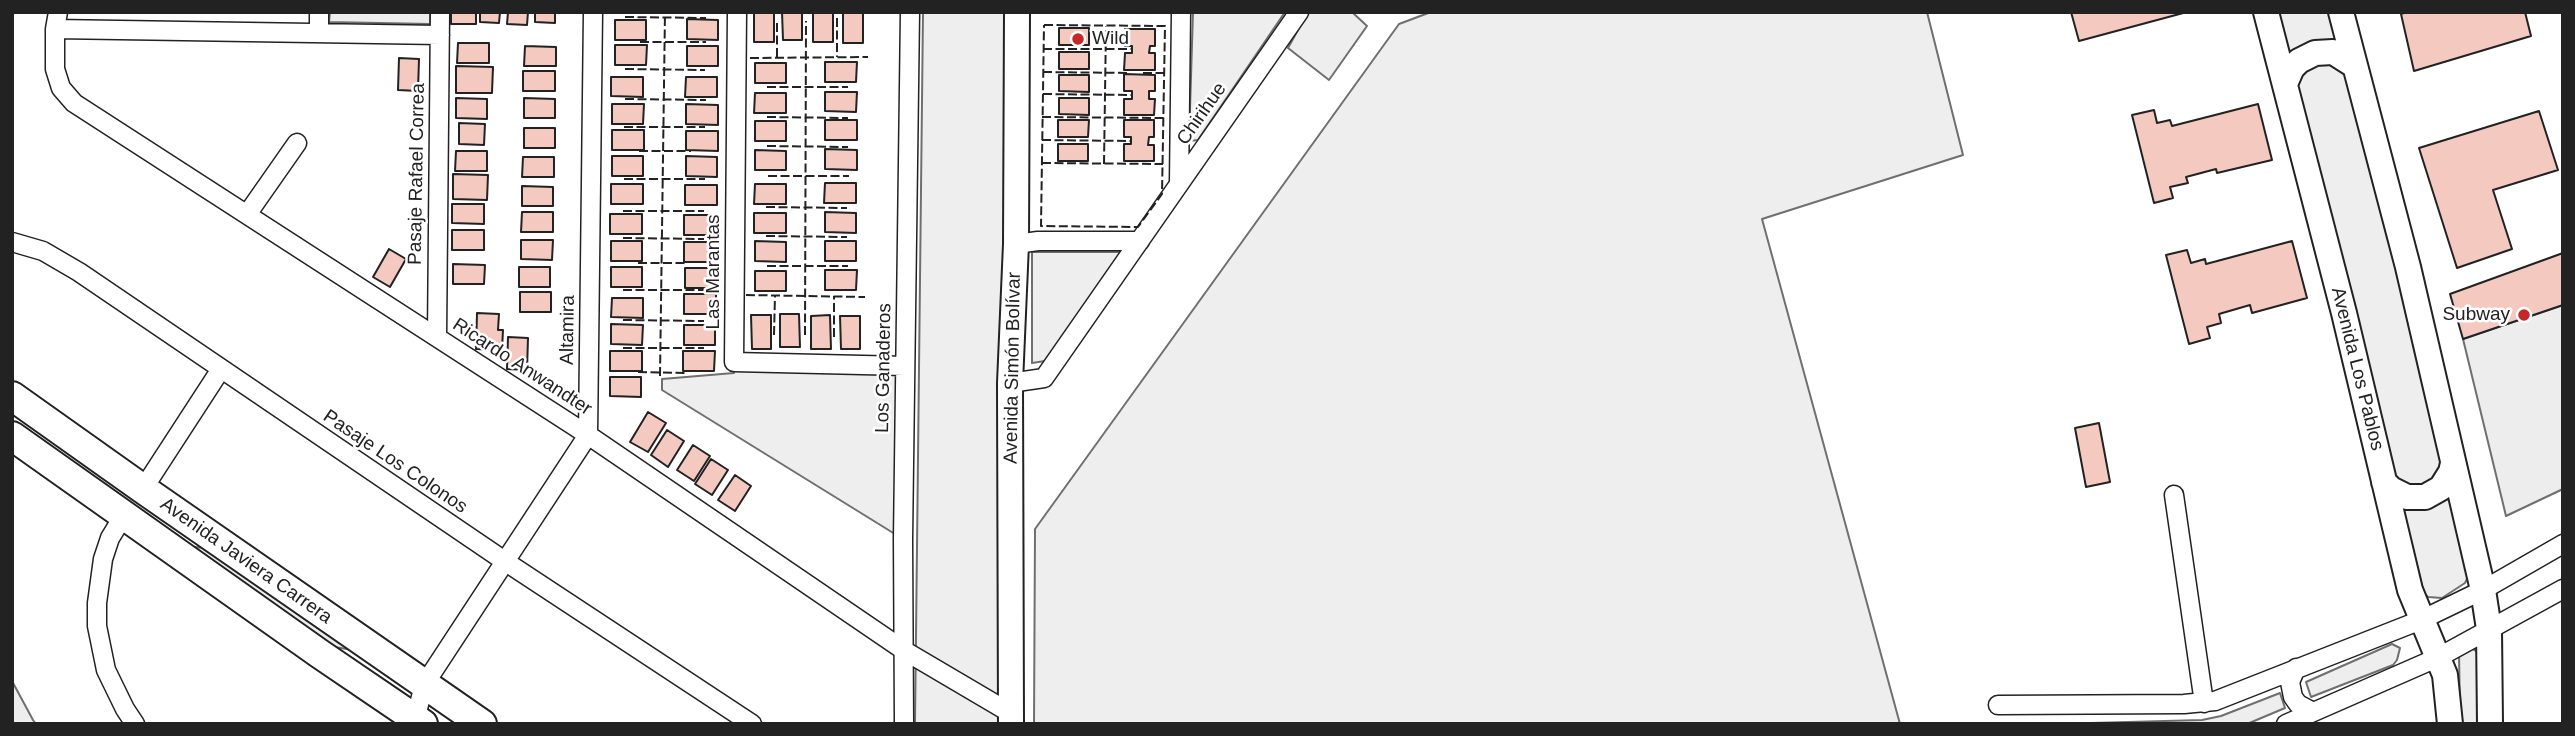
<!DOCTYPE html>
<meta charset="utf-8">
<style>
body{margin:0}
#map{position:relative;width:2575px;height:736px;overflow:hidden;background:#fff;font-family:Arial,sans-serif}
canvas{display:block}
.frame{position:absolute;inset:0;border:14px solid #222;pointer-events:none}
</style>
<div id="map">
<canvas width="2575" height="736"></canvas>
<div class="frame"></div>
</div>
<script>
const context = document.querySelector('canvas').getContext('2d');
context.lineJoin = 'round';
function fill(path, color) {
  context.fillStyle = color;
  context.fill(path, 'evenodd');
}
function poly(rows) {
  const path = new Path2D();
  for (const r of rows) {
    path.moveTo(r[0], r[1]);
    for (let i = 2; i < r.length; i += 2) path.lineTo(r[i], r[i + 1]);
  }
  return path;
}
function trace(path, color, width, dash) {
  context.strokeStyle = color;
  context.lineWidth = width;
  context.lineCap = dash ? 'butt' : 'round';
  context.setLineDash(dash || []);
  context.stroke(path);
}
function drawText(font, color, halo, rows, align = 'center') {
  context.font = font + ' Arial,sans-serif';
  context.lineWidth = 5;
  context.setLineDash([]);
  context.textBaseline = 'middle';
  context.strokeStyle = halo;
  context.fillStyle = color;
  for (const [text, x, y, turn = 0] of rows) {
    context.save();
    context.translate(x, y);
    context.rotate((+turn || 0) * Math.PI / 180);
    context.textAlign = isNaN(turn) ? turn : align;
    if (halo) context.strokeText(text, 0, 0);
    context.fillText(text, 0, 0);
    context.restore();
  }
}
const green = poly([
 [330,12,430,12,430,24,329,22,330,12],
 [923,12,1006,12,1002,724,915,724,923,12],
 [1193,12,1285,12,1198,140,1189,141,1193,12],
 [1308,12,1352,12,1367,26,1329,80,1288,48,1308,12],
 [1431,12,1927,12,1963,155,1762,219,1900,724,1034,724,1035,529,1399,24,1431,12],
 [2277,12,2332,12,2470,551,2468,577,2465,583,2442,598,2428,597,2424,593,2277,12],
 [1032,252,1123,252,1045,361,1032,363,1032,252],
 [734,362,905,366,903,539,662,390,662,379,734,373,734,362],
 [182,546,206,548,353,650,328,646,182,546],
 [2392,644,2400,648,2397,660,2393,665,2311,697,2306,682,2392,644],
 [2469,646,2477,652,2480,724,2460,724,2459,651,2469,646],
 [12,681,33,720,36,724,12,724,12,681],
 [2280,693,2285,708,2247,724,2054,724,2202,720,2221,716,2280,693]
]);
const parking = poly([
 [2563,305,2563,489,2506,516,2463,339,2563,305]
]);
const building = poly([
 [451,12,476,12,476,24,451,24,451,12],
 [480,12,500,12,499,23,480,22,480,12],
 [508,12,528,12,527,25,507,24,508,12],
 [535,12,555,12,555,23,535,22,535,12],
 [754,12,774,12,774,42,754,42,754,12],
 [782,12,802,12,802,40,783,40,782,12],
 [813,12,833,12,833,42,813,42,813,12],
 [843,12,863,12,863,43,843,43,843,12],
 [2071,12,2187,12,2079,41,2071,12],
 [2407,12,2525,12,2531,36,2414,71,2401,14,2407,12],
 [687,19,718,20,718,40,687,39,687,19],
 [615,20,646,20,646,40,615,40,615,20],
 [1059,28,1089,28,1089,45,1059,45,1059,28],
 [1125,29,1155,29,1155,46,1150,46,1149,53,1155,53,1155,70,1124,70,1125,53,1132,53,1132,46,1125,46,1125,29],
 [458,43,489,43,489,63,457,63,458,43],
 [615,45,647,45,646,65,615,65,615,45],
 [525,46,556,47,556,66,524,66,525,46],
 [687,46,718,46,718,66,687,66,687,46],
 [1059,52,1089,52,1089,69,1059,69,1059,52],
 [399,58,419,59,418,91,398,90,399,58],
 [825,62,857,62,856,82,825,82,825,62],
 [755,63,786,63,786,83,755,83,755,63],
 [456,66,493,67,492,93,456,93,456,66],
 [523,71,555,71,555,91,523,91,523,71],
 [1124,74,1155,75,1155,91,1149,91,1149,99,1155,99,1154,115,1124,115,1124,99,1132,99,1132,91,1124,91,1124,74],
 [1059,75,1089,75,1089,92,1059,91,1059,75],
 [611,77,643,77,643,97,611,96,611,77],
 [686,77,717,77,717,97,685,97,686,77],
 [825,92,857,92,856,112,825,111,825,92],
 [755,93,786,93,786,113,754,113,755,93],
 [456,98,487,99,487,119,456,118,456,98],
 [524,98,555,99,555,118,524,118,524,98],
 [1059,98,1089,98,1089,115,1059,114,1059,98],
 [612,104,644,104,643,124,612,124,612,104],
 [686,104,718,105,718,125,686,124,686,104],
 [2258,104,2272,160,2217,173,2216,169,2186,177,2188,183,2170,187,2173,198,2154,203,2132,115,2154,110,2157,123,2170,120,2172,126,2258,104],
 [2539,111,2558,170,2493,190,2512,249,2457,268,2419,148,2539,111],
 [825,120,857,120,857,140,825,140,825,120],
 [1058,120,1089,120,1088,137,1058,137,1058,120],
 [1124,120,1154,120,1154,137,1149,137,1148,145,1154,145,1154,161,1124,161,1124,144,1131,144,1131,137,1124,137,1124,120],
 [755,121,786,121,786,141,755,141,755,121],
 [459,123,485,124,484,145,459,144,459,123],
 [524,128,555,128,555,148,524,148,524,128],
 [612,130,644,130,644,150,612,150,612,130],
 [686,131,718,131,718,151,686,150,686,131],
 [1058,144,1088,144,1088,161,1058,161,1058,144],
 [825,149,857,150,857,170,825,169,825,149],
 [755,150,786,151,786,170,755,170,755,150],
 [456,151,487,151,487,171,455,171,456,151],
 [612,156,643,156,643,176,612,176,612,156],
 [686,156,717,157,717,177,686,176,686,156],
 [523,157,554,157,554,177,522,177,523,157],
 [453,174,488,175,487,200,453,199,453,174],
 [825,183,856,183,856,203,824,203,825,183],
 [611,184,643,184,643,204,611,204,611,184],
 [755,184,786,184,786,204,754,204,755,184],
 [685,185,717,185,717,205,685,205,685,185],
 [522,186,553,187,553,206,522,206,522,186],
 [452,204,484,204,484,224,452,223,452,204],
 [522,212,553,212,553,232,521,232,522,212],
 [825,212,856,213,856,233,825,232,825,212],
 [754,213,786,213,786,233,754,233,754,213],
 [610,214,642,214,642,234,610,234,610,214],
 [684,215,715,215,715,235,684,235,684,215],
 [452,230,484,230,484,250,452,250,452,230],
 [521,240,553,240,552,260,521,259,521,240],
 [611,241,642,241,642,261,611,261,611,241],
 [755,241,786,242,786,262,755,261,755,241],
 [825,241,856,241,856,261,825,261,825,241],
 [2292,241,2307,298,2252,313,2250,305,2219,314,2221,323,2207,327,2210,338,2189,344,2166,255,2187,250,2191,263,2205,259,2206,264,2292,241],
 [684,242,716,242,716,262,684,262,684,242],
 [389,249,406,259,390,287,373,277,389,249],
 [2563,253,2563,305,2463,339,2450,294,2563,253],
 [453,264,485,265,484,284,453,284,453,264],
 [519,267,550,267,550,287,519,287,519,267],
 [611,267,642,267,642,287,611,287,611,267],
 [685,268,716,268,716,288,685,288,685,268],
 [825,270,857,270,856,290,825,290,825,270],
 [755,271,786,271,786,291,755,291,755,271],
 [520,292,551,292,551,312,520,312,520,292],
 [684,294,716,294,716,314,684,314,684,294],
 [612,298,643,298,643,318,611,317,612,298],
 [477,313,499,314,498,330,503,330,502,350,476,349,477,313],
 [780,314,799,314,800,347,780,347,780,314],
 [751,315,771,315,771,349,752,349,751,315],
 [830,315,831,349,811,349,811,316,830,315],
 [840,316,860,316,860,349,841,349,840,316],
 [611,324,643,325,642,345,611,344,611,324],
 [684,325,715,325,715,345,684,345,684,325],
 [508,337,528,338,527,370,507,369,508,337],
 [610,351,642,351,642,371,610,371,610,351],
 [683,351,715,351,714,371,683,371,683,351],
 [610,377,641,377,641,397,610,396,610,377],
 [648,412,666,423,648,452,630,442,648,412],
 [2099,423,2110,482,2086,487,2075,428,2099,423],
 [667,430,684,441,668,467,651,455,667,430],
 [693,445,710,456,694,481,677,470,693,445],
 [711,459,728,470,712,495,695,484,711,459],
 [735,475,751,486,735,511,718,500,735,475]
]);
const street = poly([
 [58,12,55,29,55,69,61,88,74,103,588,435,905,651,1012,714],
 [737,12,734,362,905,366],
 [55,29,440,35],
 [319,32,319,12],
 [1179,183,1181,12],
 [248,213,297,143],
 [12,242,43,251,79,272,506,562,752,724],
 [1016,244,1038,241,1140,241],
 [437,337,440,12],
 [1010,383,1044,378,1299,12],
 [143,489,221,369],
 [2174,495,2204,703],
 [124,515,110,538,103,559,97,603,97,626,106,670,125,709,135,724],
 [2296,668,2290,682,2293,697,2298,704,2313,712],
 [1998,705,2184,704,2215,701,2421,620,2483,590,2563,544],
 [414,724,424,685,588,435,593,12],
 [904,724,903,539,910,12],
 [2286,724,2439,657,2563,589]
]);
const secondary = poly([
 [2266,12,2344,313,2410,590,2445,675,2450,724],
 [2341,12,2408,267,2483,590,2489,629,2490,724],
 [2285,84,2292,68,2299,61,2315,53,2333,52,2355,66],
 [2384,482,2391,489,2407,497,2425,497,2441,488,2451,472,2453,463],
 [1011,724,1010,383,1016,244,1017,12]
]);
const primary = poly([
 [12,396,143,489,482,724],
 [12,436,320,654,423,724]
]);
const fence = poly([
 [625,17,706,18],
 [837,18,837,57],
 [1044,25,1165,26,1162,194,1138,227,1041,226,1044,25],
 [640,42,706,42],
 [1043,49,1132,49],
 [777,57,777,20],
 [750,58,868,57],
 [625,69,705,70],
 [1043,72,1129,73],
 [1143,73,1164,73],
 [767,87,848,87],
 [1043,94,1132,95],
 [625,99,706,100],
 [767,117,848,118],
 [1042,117,1164,118],
 [624,127,705,127],
 [1042,140,1131,141],
 [767,146,848,147],
 [639,151,691,151],
 [1042,163,1163,164],
 [1104,164,1106,26],
 [768,176,849,176],
 [624,179,705,179],
 [766,207,847,208],
 [623,211,704,211],
 [766,236,847,237],
 [623,238,704,239],
 [638,263,687,263],
 [767,266,848,266],
 [623,290,704,290],
 [746,295,865,297],
 [623,320,704,321],
 [774,335,775,295],
 [805,335,806,21],
 [834,337,834,296],
 [623,348,704,348],
 [638,372,687,373],
 [660,376,665,12]
]);
const markers = [
 [1078,39,7,"#c62828"],
 [2524,315,7,"#c62828"]
];
const poiNames = [
 ["Wild",1092,39],
 ["Subway",2510,315,"right"]
];
const streetNames = [
 ["Chirihue",1202,114,-55],
 ["Pasaje Rafael Correa",417,174,-89],
 ["Las Marantas",714,272,-90],
 ["Altamira",568,330,-89],
 ["Ricardo Anwandter",522,367,33],
 ["Los Ganaderos",884,368,-89],
 ["Avenida Simón Bolívar",1013,368,-89],
 ["Avenida Los Pablos",2357,369,76],
 ["Pasaje Los Colonos",395,462,34],
 ["Avenida Javiera Carrera",246,561,35]
];
fill(green, '#eee');
trace(green, '#6f6f6f', 2);
fill(parking, '#ededed');
trace(parking, '#6f6f6f', 2);
fill(building, '#f3c9c0');
trace(building, '#222', 2);
trace(street, '#222', 21);
trace(secondary, '#222', 28);
trace(primary, '#222', 32);
trace(street, '#fff', 18);
trace(secondary, '#fff', 24);
trace(primary, '#fff', 28);
trace(fence, '#222', 2, [9, 3.5]);
for (const [x, y, r, color] of markers) {
  const dot = new Path2D();
  dot.arc(x, y, r, 0, 2 * Math.PI);
  context.fillStyle = color;
  context.fill(dot);
  trace(dot, '#fff', 2.5);
}
drawText('19px', '#222', '#fff', poiNames, 'left');
drawText('19px', '#222', '#fff', streetNames);
</script>
